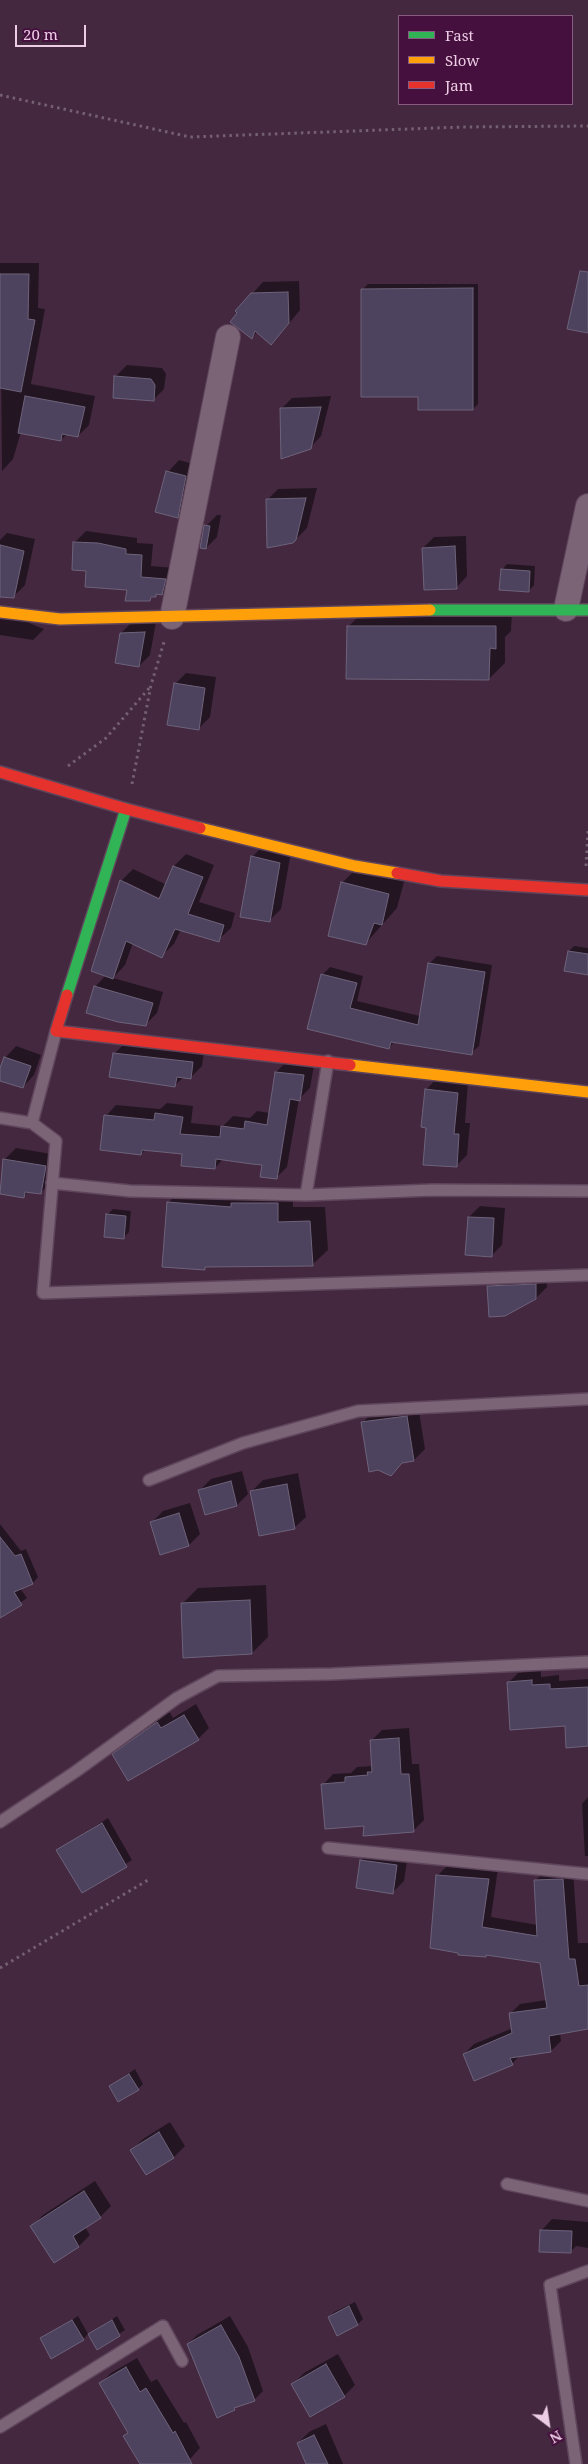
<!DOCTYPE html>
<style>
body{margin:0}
#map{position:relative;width:588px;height:2464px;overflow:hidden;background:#442840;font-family:"Noto Serif",serif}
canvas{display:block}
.legend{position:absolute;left:398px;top:15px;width:175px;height:90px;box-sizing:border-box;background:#45103d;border:1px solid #885b80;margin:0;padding:6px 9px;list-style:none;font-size:15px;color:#edcce5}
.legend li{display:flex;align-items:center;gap:10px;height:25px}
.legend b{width:25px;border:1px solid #885b80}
.north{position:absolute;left:523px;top:2399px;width:50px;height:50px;-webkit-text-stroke:4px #45103d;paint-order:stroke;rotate:149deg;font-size:14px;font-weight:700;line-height:20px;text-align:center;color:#edcce5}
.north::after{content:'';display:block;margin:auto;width:18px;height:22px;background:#edcce5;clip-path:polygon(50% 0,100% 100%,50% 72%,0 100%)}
.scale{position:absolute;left:15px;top:25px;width:71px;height:22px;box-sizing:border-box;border:2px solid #edcce5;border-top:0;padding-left:6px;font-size:15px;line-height:18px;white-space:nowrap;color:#edcce5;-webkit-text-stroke:4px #45103d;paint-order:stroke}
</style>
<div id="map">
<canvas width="588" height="2464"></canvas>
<ul class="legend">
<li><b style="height:6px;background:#30b455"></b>Fast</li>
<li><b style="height:6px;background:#ff9f0a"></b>Slow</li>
<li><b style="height:6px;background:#e5322d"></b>Jam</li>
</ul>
<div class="north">N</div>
<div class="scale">20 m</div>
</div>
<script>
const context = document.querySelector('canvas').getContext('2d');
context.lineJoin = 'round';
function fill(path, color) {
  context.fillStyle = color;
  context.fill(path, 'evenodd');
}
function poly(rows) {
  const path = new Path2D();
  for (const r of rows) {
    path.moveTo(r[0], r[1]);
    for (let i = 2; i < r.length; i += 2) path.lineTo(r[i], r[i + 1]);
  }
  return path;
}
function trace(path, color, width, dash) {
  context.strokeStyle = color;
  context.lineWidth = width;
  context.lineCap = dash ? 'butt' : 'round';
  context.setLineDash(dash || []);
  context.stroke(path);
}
const shadow = poly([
 [0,263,39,263,38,308,45,309,31,384,95,396,89,425,78,436,67,434,61,440,21,432,13,459,2,471],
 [299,281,300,310,282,332,271,343,257,332,252,338,252,294,263,282],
 [368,284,478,284,478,404,473,409,419,395,362,290],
 [127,365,162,368,166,374,164,389,153,400,115,377],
 [331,396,321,436,310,448,281,409,292,398],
 [179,460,197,465,189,505,177,516,168,472],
 [317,488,307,528,296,539,267,500,278,489],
 [217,515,221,515,217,537,206,548,206,526],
 [86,531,137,538,137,543,153,544,151,566,176,568,173,583,162,594,158,593,150,599,87,570,75,542],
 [7,533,35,539,25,585,13,597,0,597,0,540],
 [466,536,467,576,456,588,423,548,434,537],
 [507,564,535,566,534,585,529,591,502,570],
 [512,610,511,631,505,637,505,663,489,679,348,627,364,611],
 [0,611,44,629,33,640,0,635],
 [132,622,156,622,150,655,139,666,121,633],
 [186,673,216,677,210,717,198,729,175,684],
 [263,846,291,852,281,909,269,921,252,857],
 [186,854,214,865,199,902,235,913,231,928,218,940,181,929,174,944,161,956,133,943,125,965,113,978,163,992,157,1013,146,1024,95,987,106,975,121,881,133,869,167,885,174,866],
 [126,882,166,901,164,903,126,885],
 [359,866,405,878,397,908,366,943,330,935,343,882],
 [574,946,588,948,588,974,569,951],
 [437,956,492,965,479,1046,471,1053,395,1041,389,1048,308,1028,322,975,330,967,363,976,357,1001,420,1016,429,964],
 [125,1043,204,1052,202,1066,191,1077,184,1077,175,1085,114,1054],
 [16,1046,41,1055,34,1075,23,1087,0,1079,5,1058],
 [287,1061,314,1065,310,1088,299,1099,287,1167,276,1178,263,1164,223,1159,215,1168,183,1153,146,1149,141,1154,106,1116,116,1105,160,1109,167,1103,193,1106,191,1123,223,1126,233,1116,250,1118,257,1111,270,1113,276,1072],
 [437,1078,468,1082,465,1123,470,1123,467,1155,456,1166,427,1127,426,1090],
 [16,1148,57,1155,52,1182,40,1193,29,1191,23,1197,0,1192,5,1159],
 [183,1188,293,1189,293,1207,325,1207,328,1250,312,1265,207,1266,205,1268,168,1203],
 [480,1206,505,1208,502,1245,491,1256,469,1217],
 [113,1209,131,1211,129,1232,124,1237,107,1215],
 [546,1274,547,1287,536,1298,488,1286,500,1275],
 [418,1405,425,1449,414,1460,404,1461,391,1475,363,1422,374,1411],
 [242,1471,248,1494,237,1505,200,1490,211,1479],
 [298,1473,306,1517,294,1528,252,1491,263,1480],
 [190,1503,200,1534,189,1545,152,1522,163,1511],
 [0,1524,21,1551,26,1549,38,1577,33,1583,20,1588,27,1598,0,1617],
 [266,1585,268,1637,252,1653,182,1604,198,1588],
 [541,1671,541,1677,559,1675,559,1681,588,1679,588,1744,509,1682,518,1673],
 [196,1704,209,1728,198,1739,114,1755,125,1743,169,1711,173,1718],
 [409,1728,412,1764,419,1764,424,1820,413,1831,366,1825,323,1785,333,1774,351,1773,357,1767,373,1766,371,1741,382,1730],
 [588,1797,588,1856,585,1856,582,1804],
 [108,1818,132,1860,82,1892,58,1850],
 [372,1850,408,1854,404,1881,393,1892,361,1861],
 [447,1866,498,1869,491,1917,538,1925,535,1881,545,1871,573,1870,578,1943,588,1943,588,2027,560,2033,561,2041,551,2051,520,2055,512,2064,464,2054,474,2044,513,2028,510,2014,520,2004,547,2000,541,1962,487,1954,437,1876],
 [135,2069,143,2084,138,2089,110,2086],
 [170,2122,185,2146,174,2157,146,2174,132,2150,143,2139],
 [95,2181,111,2206,100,2217,85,2227,90,2235,79,2246,55,2261,32,2226,43,2215],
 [552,2219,588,2222,588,2248,576,2246,570,2252,541,2231],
 [355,2302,363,2319,358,2324,337,2334,329,2317,334,2312],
 [78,2316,88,2334,83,2339,42,2339],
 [117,2316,125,2330,98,2348,90,2334],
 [230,2316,248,2347,263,2391,254,2400,238,2405,234,2409,188,2344,197,2335],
 [338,2354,355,2385,344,2396,293,2384,304,2373],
 [137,2358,151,2382,157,2379,184,2423,186,2422,200,2448,190,2459,180,2464,141,2464,129,2432,101,2383,111,2373],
 [326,2424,343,2464,307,2464,298,2443,309,2432]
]);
const building = poly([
 [580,271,588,272,588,333,567,329,580,271],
 [0,274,29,274,28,319,35,320,21,392,0,388,0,274],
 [473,288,473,410,418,410,418,397,361,397,361,289,473,288],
 [288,292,289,323,271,345,255,331,252,339,230,322,237,313,235,311,251,293,288,292],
 [114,376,151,379,155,385,154,401,113,398,114,376],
 [25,396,85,407,78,437,62,434,61,441,18,433,25,396],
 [321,407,311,449,281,459,280,408,321,407],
 [166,471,186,476,178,518,155,512,166,471],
 [306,498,296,540,293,543,267,548,266,499,306,498],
 [204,525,210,526,206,549,200,548,204,525],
 [73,542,98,543,126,549,126,554,142,555,141,577,166,579,162,595,156,594,156,597,151,597,150,601,125,601,127,590,85,587,86,571,72,570,73,542],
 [0,545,24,551,14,598,0,597,0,545],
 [455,546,457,589,424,590,422,548,455,546],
 [501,569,530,571,529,592,499,590,501,569],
 [347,626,496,626,496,649,490,648,489,680,346,679,347,626],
 [145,632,139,667,115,663,120,633,145,632],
 [174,683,205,688,199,730,167,725,174,683],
 [251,856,280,863,270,922,240,917,251,856],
 [173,866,203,877,188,914,224,925,219,942,175,929,162,958,126,941,113,979,91,971,120,880,159,899,173,866],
 [341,882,389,894,382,925,374,923,366,945,328,936,341,882],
 [568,951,588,954,588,975,564,971,568,951],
 [428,963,485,972,472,1055,391,1042,389,1049,307,1029,321,974,357,983,350,1008,418,1025,428,963],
 [94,986,153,1003,146,1026,118,1022,86,1013,94,986],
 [113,1053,193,1062,191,1079,177,1077,175,1087,109,1077,113,1053],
 [4,1057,31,1066,23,1088,0,1081,0,1068,4,1057],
 [275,1072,304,1075,300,1101,290,1099,277,1179,260,1177,262,1165,252,1164,216,1159,215,1169,181,1166,182,1154,142,1150,141,1155,100,1150,104,1115,154,1120,155,1113,183,1117,180,1134,220,1137,221,1126,244,1129,245,1121,267,1125,275,1072],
 [425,1089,458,1093,454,1134,459,1134,457,1167,423,1165,426,1128,421,1127,425,1089],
 [3,1159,46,1166,41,1194,25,1192,24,1198,0,1194,3,1159],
 [167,1202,231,1207,231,1203,278,1203,278,1222,310,1221,313,1266,205,1267,205,1270,162,1267,167,1202],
 [106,1214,126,1216,124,1239,104,1237,106,1214],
 [468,1217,494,1218,492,1257,465,1255,468,1217],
 [536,1284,536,1299,505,1316,489,1317,487,1286,536,1284],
 [407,1416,414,1461,402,1463,391,1476,378,1470,369,1472,361,1422,407,1416],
 [231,1481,237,1506,205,1515,198,1490,231,1481],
 [287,1484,295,1529,259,1536,250,1491,287,1484],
 [179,1513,189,1546,160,1555,150,1522,179,1513],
 [0,1537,15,1556,21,1554,33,1584,14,1592,22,1605,0,1618,0,1537],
 [250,1600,252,1654,183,1658,181,1603,250,1600],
 [532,1680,532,1685,550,1684,550,1689,588,1687,588,1746,566,1748,565,1726,510,1730,507,1682,532,1680],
 [184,1715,199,1740,128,1781,112,1754,157,1722,161,1728,184,1715],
 [399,1738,401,1774,409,1774,414,1832,363,1836,364,1826,325,1829,321,1784,345,1782,345,1777,368,1775,367,1772,372,1772,370,1740,399,1738],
 [102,1823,127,1867,82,1893,56,1850,102,1823],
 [360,1860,397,1865,393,1894,356,1888,360,1860],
 [436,1875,489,1879,482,1927,537,1936,534,1880,563,1879,569,1959,575,1959,579,1986,588,1985,588,2029,549,2036,551,2052,510,2058,513,2065,474,2081,463,2054,512,2033,509,2013,547,2008,540,1963,486,1955,486,1957,458,1955,458,1953,430,1948,436,1875],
 [129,2074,139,2090,118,2102,109,2086,129,2074],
 [159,2132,174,2158,146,2175,130,2150,159,2132],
 [84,2191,101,2218,73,2236,79,2247,54,2263,30,2226,84,2191],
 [540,2230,572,2231,571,2253,539,2252,540,2230],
 [349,2306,358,2325,337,2336,328,2317,349,2306],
 [72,2320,84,2340,51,2359,40,2338,72,2320],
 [112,2320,120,2336,97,2350,88,2334,112,2320],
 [221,2325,239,2357,255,2401,234,2408,235,2410,217,2418,187,2344,221,2325],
 [326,2364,345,2397,310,2417,291,2384,326,2364],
 [126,2367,140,2392,146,2388,173,2433,175,2431,192,2464,140,2464,123,2436,128,2433,99,2383,126,2367],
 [314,2435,328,2464,306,2464,297,2443,314,2435]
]);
const path = poly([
 [0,95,190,137,463,127,588,126],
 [68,766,106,738,151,686],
 [132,784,151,685,164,642],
 [586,866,588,831],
 [0,1968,148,1880]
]);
const lane = poly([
 [56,1031,32,1123,56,1141,43,1293,588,1275],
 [0,1118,32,1123],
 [52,1183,130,1191,306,1195,433,1190,588,1191],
 [306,1195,328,1061],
 [149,1480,243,1443,358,1411,588,1399],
 [0,1822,75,1772,177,1698,218,1676,332,1674,588,1662],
 [328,1848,588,1874],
 [507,2184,588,2201],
 [0,2427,163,2326,182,2361],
 [576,2464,550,2285,588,2271]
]);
const street = poly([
 [566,609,588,506],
 [172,617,228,337]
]);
const fast = poly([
 [430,610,588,610],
 [67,995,126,809]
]);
const slow = poly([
 [0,612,60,619,430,610],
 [200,828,355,866,397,873],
 [350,1065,588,1092]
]);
const jam = poly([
 [0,772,126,809,200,828],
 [397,873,441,881,588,890],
 [67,995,56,1031,350,1065]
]);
fill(shadow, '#0007');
fill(building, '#4e435f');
trace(building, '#6d637a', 1);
trace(lane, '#5f455b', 14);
trace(street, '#5f455b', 26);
trace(fast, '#5f455b', 14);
trace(slow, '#5f455b', 14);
trace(jam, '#5f455b', 14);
trace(path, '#746070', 3, [2.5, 4]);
trace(lane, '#7a6476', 11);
trace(street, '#7a6476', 24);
trace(fast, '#30b455', 11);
trace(slow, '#ff9f0a', 11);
trace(jam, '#e5322d', 11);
</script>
